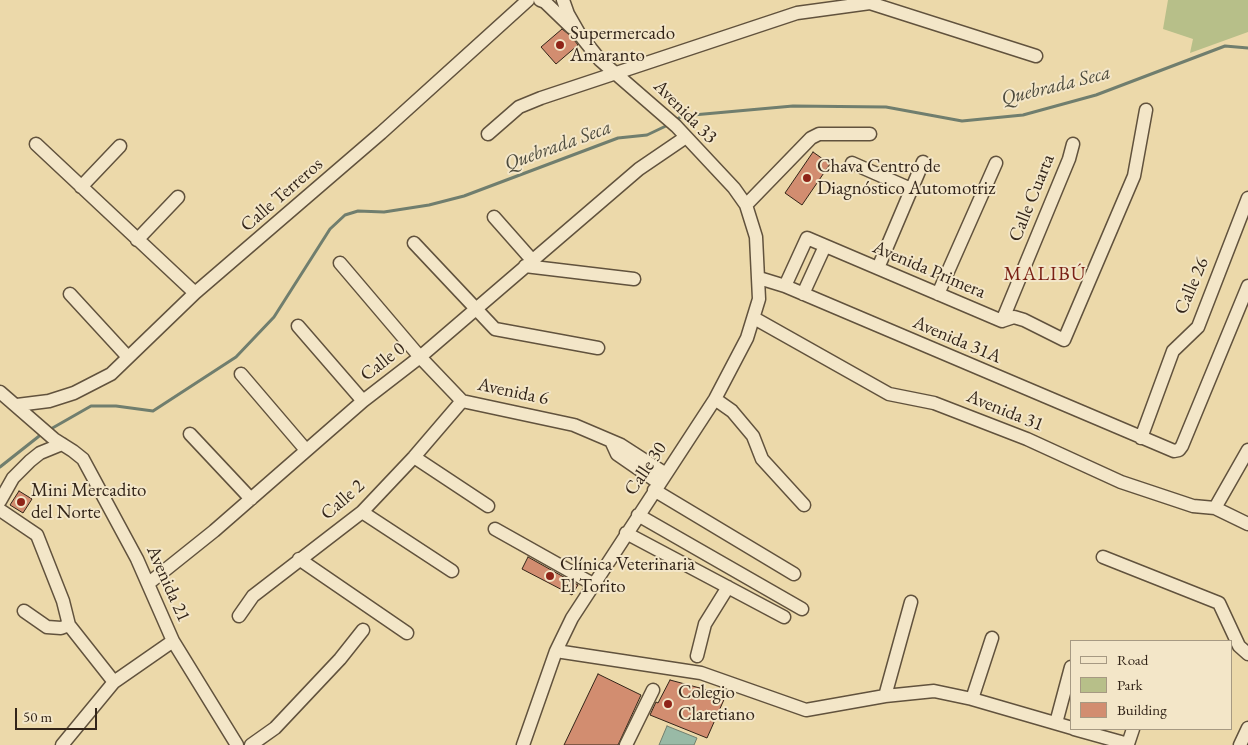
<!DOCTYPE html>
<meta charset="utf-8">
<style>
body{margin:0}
#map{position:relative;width:1248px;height:745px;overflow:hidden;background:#ecd9aa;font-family:"EB Garamond",serif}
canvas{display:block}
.legend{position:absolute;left:1070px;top:640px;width:162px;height:90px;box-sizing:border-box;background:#f3e6c8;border:1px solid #a69982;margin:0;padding:6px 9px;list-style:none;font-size:15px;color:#332519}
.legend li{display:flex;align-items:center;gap:10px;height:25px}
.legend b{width:25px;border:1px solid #a69982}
.scale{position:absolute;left:15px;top:708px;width:82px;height:22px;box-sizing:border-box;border:2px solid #332519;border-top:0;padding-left:6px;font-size:15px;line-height:18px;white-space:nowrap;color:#332519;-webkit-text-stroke:4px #f3e6c8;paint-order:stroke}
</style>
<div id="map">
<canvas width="1248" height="745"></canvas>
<ul class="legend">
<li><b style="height:6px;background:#f3e6c8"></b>Road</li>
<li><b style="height:14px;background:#b7bf89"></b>Park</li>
<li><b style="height:14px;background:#d28d70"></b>Building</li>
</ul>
<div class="scale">50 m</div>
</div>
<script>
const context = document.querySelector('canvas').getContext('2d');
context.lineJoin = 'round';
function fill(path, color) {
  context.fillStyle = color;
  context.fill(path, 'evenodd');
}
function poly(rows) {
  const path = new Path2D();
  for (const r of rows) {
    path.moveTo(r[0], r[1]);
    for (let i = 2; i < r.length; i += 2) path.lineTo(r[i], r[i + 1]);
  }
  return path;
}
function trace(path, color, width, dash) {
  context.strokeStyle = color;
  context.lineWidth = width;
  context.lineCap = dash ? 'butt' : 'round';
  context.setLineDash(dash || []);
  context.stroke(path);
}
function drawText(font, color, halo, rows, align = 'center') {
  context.font = font + ' "EB Garamond",serif';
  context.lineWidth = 4;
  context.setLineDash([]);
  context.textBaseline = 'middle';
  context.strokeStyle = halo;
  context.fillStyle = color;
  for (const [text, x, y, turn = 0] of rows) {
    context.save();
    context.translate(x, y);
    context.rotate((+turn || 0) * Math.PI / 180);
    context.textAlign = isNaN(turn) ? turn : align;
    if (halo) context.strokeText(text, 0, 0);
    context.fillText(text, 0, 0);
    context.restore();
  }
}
const green = poly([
 [1168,0,1248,0,1248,32,1190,53,1193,39,1163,29]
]);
const water = poly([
 [667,726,697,738,694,745,659,745,667,726]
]);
const stream = poly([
 [676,120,682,116,793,106,886,107,962,121,1023,115,1096,95,1225,46,1248,48],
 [49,430,91,406,116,406,153,411,236,357,274,317,330,229,345,215,358,211,384,212,429,205,464,196,618,138,647,135,668,125],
 [0,467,43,433]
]);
const building = poly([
 [562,29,571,36,578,45,556,64,541,47,562,29],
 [813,152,830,164,802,205,785,193,813,152],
 [19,491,32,499,23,513,10,505,19,491],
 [528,557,578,585,572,595,522,569,528,557],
 [598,674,641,695,618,745,564,745,598,674],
 [670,680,726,695,707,738,650,715,656,702,658,703,670,680]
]);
const minor = poly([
 [540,0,545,2,572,28],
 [488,134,519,107,541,98,797,13,870,3,1036,56],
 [36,144,195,293],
 [852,163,911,189],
 [81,187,120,146],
 [746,205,811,138,819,134,870,134],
 [494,217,532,260],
 [137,240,178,197],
 [414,243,495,329,598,348],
 [340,263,420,357,462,401,574,425,621,445,666,474],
 [525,266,634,279],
 [878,268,923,162],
 [759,278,785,286,1174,451,1179,450,1182,446,1248,286],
 [785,286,807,238,1002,321,1014,317,1024,320,1064,340,1134,176,1146,110],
 [70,294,127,356],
 [803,294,825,246],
 [938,294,996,163],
 [754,318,889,394,934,403,1027,439,1121,482,1193,506,1215,508,1248,524],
 [1002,321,1069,159,1073,144],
 [298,326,363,401],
 [241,374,306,450],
 [0,392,54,439,73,451,83,459,137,559,173,641,237,745],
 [715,399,732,411,753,436,762,459,804,505],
 [17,405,49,401,74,393,111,374,195,293,381,133,528,0],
 [190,434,251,499],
 [1141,438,1173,351,1198,327,1248,198],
 [612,443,617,454,659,483],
 [414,457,488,506],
 [654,490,794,574],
 [0,501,13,478,30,461,40,453,62,444],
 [1215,508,1248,450],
 [0,510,37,535,63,601,69,625,114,682],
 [362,512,452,571],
 [638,515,802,609],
 [495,529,593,584],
 [626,533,784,617],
 [1103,557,1219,603,1239,646,1248,654],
 [299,559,407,633],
 [149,583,214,531,363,401,420,357,639,169,686,137],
 [24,611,47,627,61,628,69,625],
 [239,616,253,596,362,512,414,457,462,401],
 [556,651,701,673,806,710,885,696,934,691,972,699,1072,728],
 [697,656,705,624,728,587],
 [885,696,911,602],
 [972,699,992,638],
 [1056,723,1071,667],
 [1074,729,1128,744,1133,729],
 [62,745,114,682,173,641],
 [251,745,275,728,340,659,363,630],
 [523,745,556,651,572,618,715,399,747,338,759,299,756,237,746,205,734,188,676,126,600,60,580,35,568,14,563,0],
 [626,745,653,690],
 [1240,745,1248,728]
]);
const markers = [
 [560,45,5,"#8f2418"],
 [807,178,5,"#8f2418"],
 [21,502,5,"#8f2418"],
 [550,576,5,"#8f2418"],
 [668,704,5,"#8f2418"]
];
const poiNames = [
 ["Supermercado",570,34],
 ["Amaranto",570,56],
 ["Chava Centro de",817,167],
 ["Diagnóstico Automotriz",817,189],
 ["Mini Mercadito",31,491],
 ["del Norte",31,513],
 ["Clínica Veterinaria",560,565],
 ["El Torito",560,587],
 ["Colegio",678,693],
 ["Claretiano",678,715]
];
const streetNames = [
 ["Avenida 33",685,112,45],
 ["Calle Terreros",282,195,-41],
 ["Calle Cuarta",1032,198,-68],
 ["Avenida Primera",929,270,23],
 ["Calle 26",1192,286,-67],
 ["Avenida 31A",957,340,23],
 ["Calle 0",383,362,-38],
 ["Avenida 6",513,392,12],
 ["Avenida 31",1005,411,22],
 ["Calle 30",646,469,-56],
 ["Calle 2",343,500,-41],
 ["Avenida 21",168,584,66]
];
const waterNames = [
 ["Quebrada Seca",1056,86,-14],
 ["Quebrada Seca",558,146,-20]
];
const neighbourhoodNames = [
 ["MALIBÚ",1045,275]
];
fill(green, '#b7bf89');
fill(water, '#99baa6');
trace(water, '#707e6e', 1);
trace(stream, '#707e6e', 3);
fill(building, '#d28d70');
trace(building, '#332519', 1);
trace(minor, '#61523d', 15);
trace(minor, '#f3e6c8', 12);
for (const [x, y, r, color] of markers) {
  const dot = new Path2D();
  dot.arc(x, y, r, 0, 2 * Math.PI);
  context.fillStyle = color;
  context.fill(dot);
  trace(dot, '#f3e6c8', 2);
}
drawText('19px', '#332519', '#f3e6c8', poiNames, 'left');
drawText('19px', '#332519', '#f3e6c8', streetNames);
drawText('italic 20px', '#4c4a3c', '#f3e6c8', waterNames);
context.letterSpacing = '1px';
drawText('20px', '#7a1f14', '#f3e6c8', neighbourhoodNames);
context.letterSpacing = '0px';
</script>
